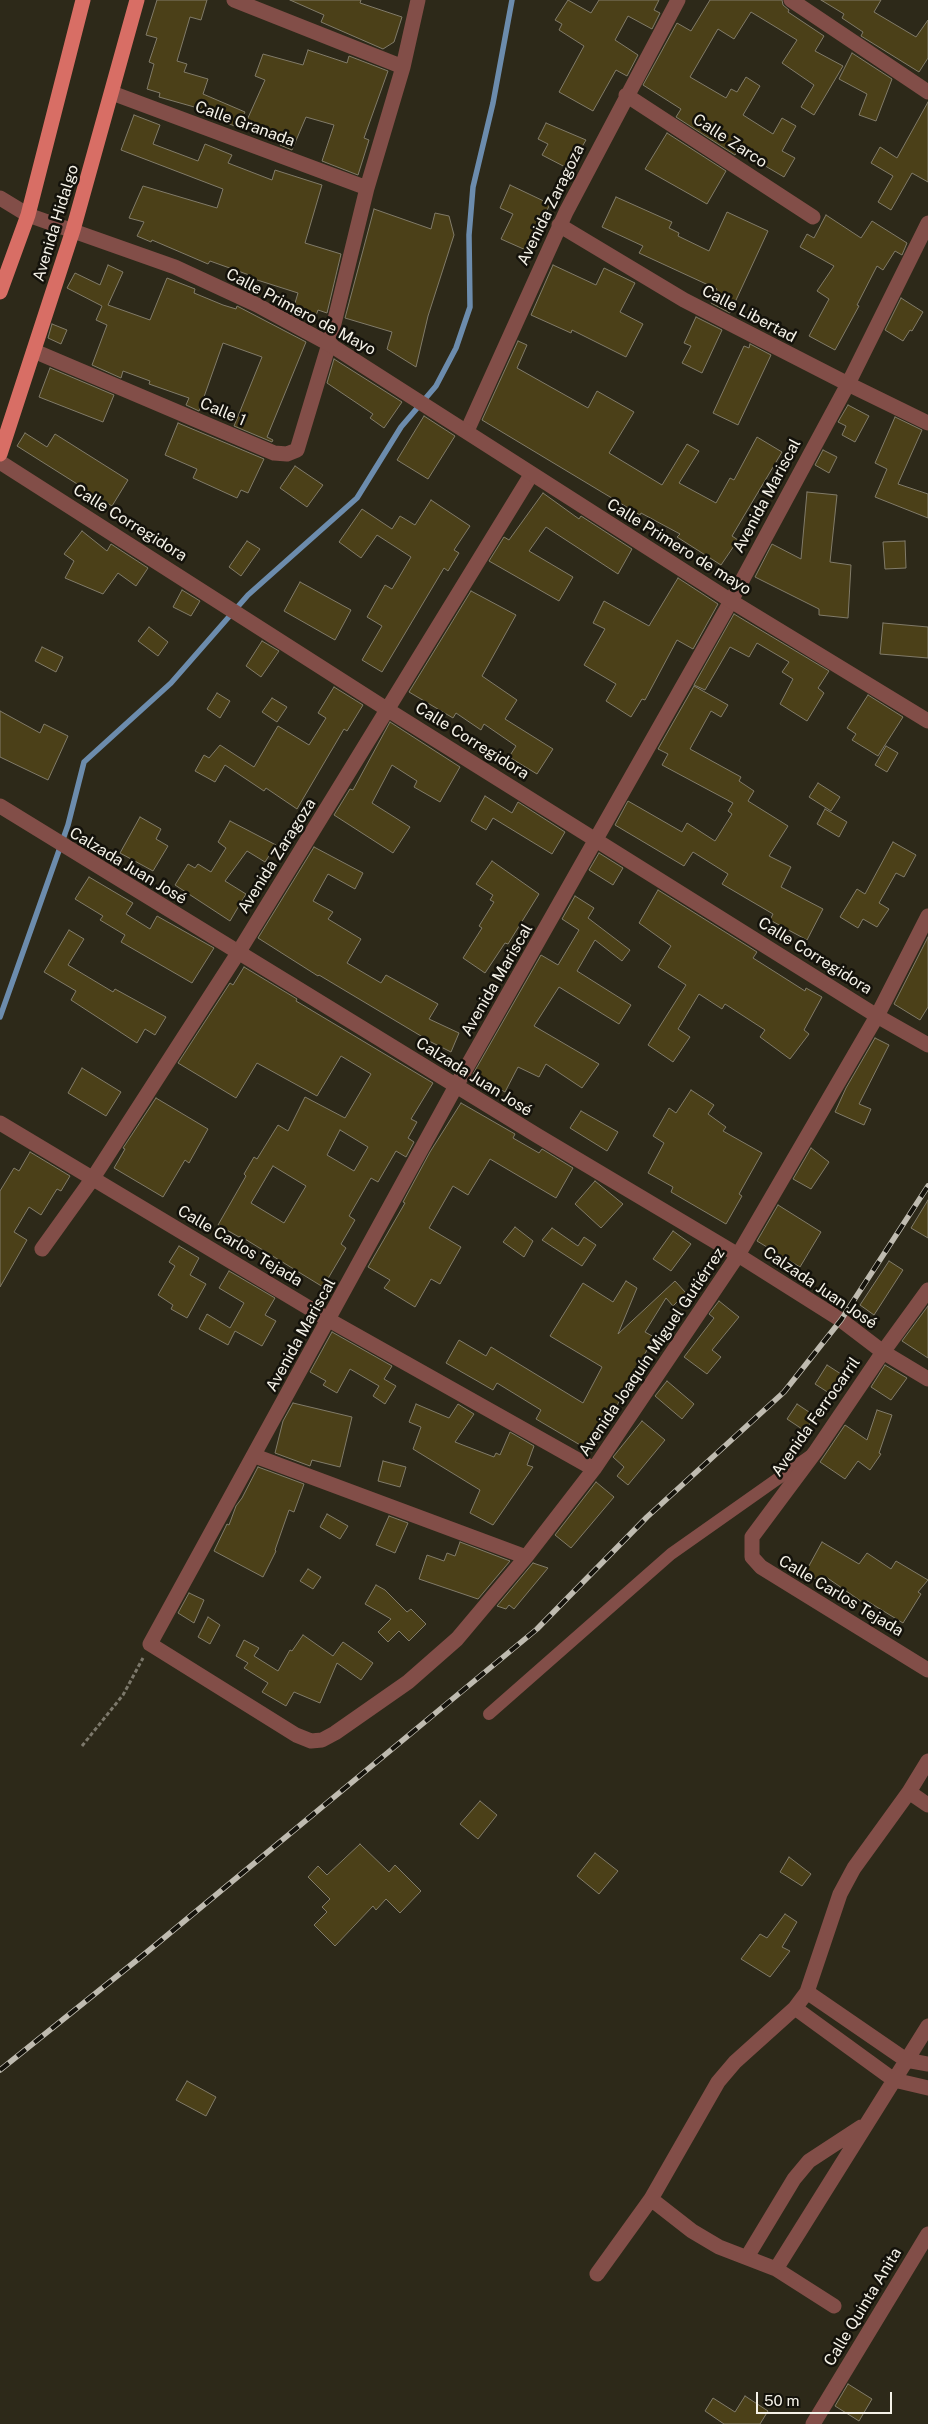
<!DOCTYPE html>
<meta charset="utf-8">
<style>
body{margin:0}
#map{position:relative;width:928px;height:2424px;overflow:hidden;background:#2d2919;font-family:"Public Sans",sans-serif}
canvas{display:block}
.scale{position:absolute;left:756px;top:2392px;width:136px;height:22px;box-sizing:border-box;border:2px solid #f5f2e8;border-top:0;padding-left:6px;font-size:15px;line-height:18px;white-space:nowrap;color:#f5f2e8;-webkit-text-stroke:4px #14120b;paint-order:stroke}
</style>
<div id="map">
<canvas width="928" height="2424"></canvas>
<div class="scale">50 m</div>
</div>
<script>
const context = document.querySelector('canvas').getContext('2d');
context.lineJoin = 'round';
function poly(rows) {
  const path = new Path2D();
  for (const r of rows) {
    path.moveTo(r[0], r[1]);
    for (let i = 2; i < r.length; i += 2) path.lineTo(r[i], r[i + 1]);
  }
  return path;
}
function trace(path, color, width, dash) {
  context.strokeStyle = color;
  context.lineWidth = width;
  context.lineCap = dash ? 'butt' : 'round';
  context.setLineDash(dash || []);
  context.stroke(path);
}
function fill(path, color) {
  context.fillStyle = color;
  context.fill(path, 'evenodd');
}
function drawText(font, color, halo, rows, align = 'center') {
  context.font = font + ' "Public Sans",sans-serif';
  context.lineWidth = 5;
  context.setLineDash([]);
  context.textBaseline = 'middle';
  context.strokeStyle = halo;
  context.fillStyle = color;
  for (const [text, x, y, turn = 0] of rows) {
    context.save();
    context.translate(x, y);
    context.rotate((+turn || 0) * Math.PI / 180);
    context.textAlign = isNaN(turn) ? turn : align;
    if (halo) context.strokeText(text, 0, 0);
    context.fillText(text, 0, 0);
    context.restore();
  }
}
const stream = poly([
 [0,1017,68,825,84,762,171,683,248,595,357,498,401,427,436,386,456,348,470,307,469,235,473,187,493,103,512,0]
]);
const building = poly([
 [157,0,207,0,201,20,190,17,177,61,187,64,184,72,208,79,203,94,245,112,237,127,210,116,212,112,159,97,160,93,147,89,154,64,149,62,157,38,146,35,157,0],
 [290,0,361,0,360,3,402,17,394,42,383,49,321,22,324,15,290,0],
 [568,0,591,13,599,0,659,0,654,10,660,13,652,29,628,16,615,40,638,55,627,76,616,70,593,111,559,92,584,46,559,30,562,24,555,20,568,0],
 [710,0,782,0,783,5,789,10,788,12,824,36,815,51,843,66,814,115,801,107,814,85,782,63,797,40,751,12,734,39,718,29,690,77,726,98,731,89,737,92,746,77,760,86,743,115,773,134,782,118,796,126,782,151,795,158,784,177,738,150,735,155,676,117,681,109,643,85,677,23,691,31,710,0],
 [821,0,881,0,874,12,916,37,928,20,928,58,919,72,861,36,863,32,842,18,844,14,821,0],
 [308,50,347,63,349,56,388,71,364,138,369,140,358,175,322,161,334,125,306,117,292,150,280,145,281,142,265,137,267,130,247,120,265,80,255,76,263,54,303,65,308,50],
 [852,53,892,79,876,121,859,115,867,94,839,79,852,53],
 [928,102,928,182,912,173,891,210,878,202,893,176,871,163,880,147,897,158,928,102],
 [134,115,160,125,153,144,198,161,205,144,232,155,228,163,272,180,275,170,322,185,305,243,341,254,327,313,318,310,313,324,292,313,298,293,251,278,252,276,210,261,208,264,152,240,151,242,137,236,144,222,129,218,143,186,217,208,223,189,121,150,134,115],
 [546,123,586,140,569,169,542,155,548,144,538,139,546,123],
 [667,133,726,171,707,204,645,169,667,133],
 [510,185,550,204,528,251,501,239,513,214,500,208,510,185],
 [616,197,672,222,669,228,679,233,678,236,709,251,727,212,768,231,730,313,711,303,717,289,639,253,643,246,602,227,616,197],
 [374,209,431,229,435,213,449,216,454,235,428,316,416,367,387,349,392,332,345,318,374,209],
 [826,215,861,238,872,221,907,243,902,255,895,251,883,270,877,266,857,305,859,306,835,350,809,336,829,299,817,291,834,266,800,247,807,234,814,238,826,215],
 [108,265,123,272,108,305,150,320,167,278,195,289,194,293,223,305,236,309,237,306,306,342,267,437,273,440,272,442,234,426,262,357,223,343,199,411,186,405,189,398,149,384,150,381,123,371,121,378,92,365,107,325,96,320,102,306,67,288,75,273,100,285,108,265],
 [553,265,596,285,604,268,635,283,620,312,643,324,626,357,572,330,571,333,531,315,553,265],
 [901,298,923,312,912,331,910,330,903,341,885,330,901,298],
 [696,317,722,330,702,373,682,363,691,346,684,343,696,317],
 [52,324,67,330,61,344,48,338,52,324],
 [518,341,527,345,517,368,588,408,597,391,634,412,609,453,662,485,687,444,699,451,679,483,716,503,730,478,734,480,757,437,782,452,732,536,738,540,721,565,677,537,680,534,641,513,640,515,482,420,518,341],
 [750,344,771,355,738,425,713,413,744,346,749,348,750,344],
 [334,359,402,402,384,428,370,418,373,414,327,383,334,359],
 [50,368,114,395,103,422,39,397,50,368],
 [848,405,869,416,855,442,842,435,846,426,838,422,848,405],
 [424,416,455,436,428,479,397,460,424,416],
 [895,417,922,430,898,484,928,494,928,518,875,497,887,469,875,463,895,417],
 [178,423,264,459,248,493,241,490,237,498,193,478,197,469,165,455,178,423],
 [25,433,47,447,55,434,128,480,112,506,17,446,25,433],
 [823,450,837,457,829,473,815,465,823,450],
 [295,466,323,485,307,507,280,488,295,466],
 [807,492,837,495,830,562,851,565,848,618,819,615,819,609,755,577,772,544,801,559,807,492],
 [543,493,579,519,581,516,632,549,618,574,546,527,529,551,573,577,559,601,489,561,504,537,509,540,543,493],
 [431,500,470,526,454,550,459,553,448,571,444,568,382,672,362,660,382,626,367,617,385,585,392,589,411,557,377,535,361,558,339,542,362,509,392,529,400,516,415,525,431,500],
 [82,531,107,551,111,544,148,568,136,586,118,573,103,594,65,578,74,561,64,554,82,531],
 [247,541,260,549,241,576,229,567,247,541],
 [905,541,906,568,885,569,883,542,905,541],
 [678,578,718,604,693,649,677,640,645,700,642,699,631,717,606,701,616,684,584,665,605,629,593,623,604,601,649,626,678,578],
 [300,582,351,610,335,640,284,611,300,582],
 [182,590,200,601,191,616,173,607,182,590],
 [471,591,516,615,482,676,517,700,505,719,553,749,537,774,509,757,516,746,484,724,481,730,456,713,453,718,409,692,471,591],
 [734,614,829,671,818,688,824,693,807,721,780,704,793,679,782,672,789,662,757,643,749,657,730,647,705,690,694,685,734,614],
 [883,623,928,627,928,658,880,654,883,623],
 [149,627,168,642,158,656,138,641,149,627],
 [262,641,279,651,261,677,246,666,262,641],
 [42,647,63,657,56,672,35,661,42,647],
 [694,686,728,705,721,717,711,711,690,749,741,777,739,781,754,791,748,801,788,826,769,856,791,867,781,887,823,909,807,940,770,920,773,914,722,884,728,874,693,852,684,866,615,825,628,801,682,832,687,823,715,841,732,814,728,811,733,803,662,765,668,754,658,749,694,686],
 [334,687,363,705,347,731,344,729,297,809,266,788,264,791,225,765,215,782,195,771,204,755,209,758,220,745,254,767,278,726,309,745,326,718,318,713,334,687],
 [217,693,230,701,220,718,207,709,217,693],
 [868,695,903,717,878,756,852,740,856,734,847,728,868,695],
 [272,698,287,707,277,722,262,712,272,698],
 [0,711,40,733,44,724,68,736,48,780,0,757,0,711],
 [390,722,460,767,440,802,414,787,417,781,392,765,372,803,410,827,393,853,334,815,350,789,353,790,390,722],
 [886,746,898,753,887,772,875,765,886,746],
 [818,783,840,797,831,811,809,797,818,783],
 [485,796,512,813,518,802,565,832,552,854,493,818,486,830,471,821,485,796],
 [825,809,847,822,839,837,817,824,825,809],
 [140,817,161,829,156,839,168,846,153,871,120,853,140,817],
 [230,821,276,845,265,862,247,851,225,881,246,894,230,921,175,885,188,864,195,868,198,864,211,872,226,848,218,842,230,821],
 [893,842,916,855,904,877,896,873,879,903,889,909,877,927,863,919,858,928,840,917,857,889,865,894,893,842],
 [314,847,363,873,355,889,328,874,313,901,333,912,328,919,361,939,347,963,381,983,386,975,438,1004,429,1019,459,1033,451,1052,431,1042,319,975,318,976,258,938,314,847],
 [599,853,623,868,613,885,589,870,599,853],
 [492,861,539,894,508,944,505,943,485,973,463,958,482,928,479,926,494,902,490,900,493,895,476,884,492,861],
 [89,877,133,903,126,914,150,929,157,916,214,948,192,983,121,942,125,935,100,920,103,916,75,899,89,877],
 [658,890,757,952,753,958,805,991,806,988,822,997,804,1030,809,1034,790,1059,760,1037,765,1030,725,1004,722,1009,699,994,678,1029,690,1037,673,1062,648,1045,686,985,658,967,671,946,639,923,658,890],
 [575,896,594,908,588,918,630,950,622,961,595,940,577,971,631,1005,619,1024,559,987,534,1026,599,1064,582,1088,546,1064,539,1077,518,1067,505,1092,473,1074,541,955,558,965,579,930,562,919,575,896],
 [69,930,84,939,68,965,113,992,115,989,166,1017,155,1035,145,1029,137,1043,71,1000,76,991,44,972,69,930],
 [928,937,928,1007,920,1020,894,1004,928,937],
 [244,967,297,999,296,1001,433,1083,411,1119,417,1122,408,1138,414,1142,406,1157,396,1151,378,1182,371,1178,349,1216,355,1220,341,1244,346,1248,323,1287,240,1236,239,1237,218,1225,246,1176,244,1174,254,1157,257,1159,278,1125,288,1131,305,1097,345,1118,371,1074,341,1056,317,1096,257,1063,236,1098,178,1063,230,983,233,985,244,967],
 [340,1130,368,1147,354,1171,327,1155,340,1130],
 [273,1166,306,1186,284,1223,251,1203,273,1166],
 [875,1038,889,1045,859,1104,871,1109,864,1125,835,1112,846,1088,875,1038],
 [82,1068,121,1092,106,1116,68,1093,82,1068],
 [691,1090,714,1105,708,1114,726,1127,723,1131,762,1153,739,1194,742,1196,726,1224,671,1192,673,1187,648,1173,664,1143,653,1136,669,1108,676,1113,691,1090],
 [156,1098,208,1129,189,1163,185,1160,163,1197,114,1168,125,1149,123,1148,156,1098],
 [461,1103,515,1134,513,1138,539,1153,542,1149,573,1168,556,1198,490,1159,468,1195,453,1186,429,1228,461,1247,440,1284,431,1279,415,1307,384,1288,390,1280,368,1267,405,1203,403,1202,430,1152,461,1103],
 [581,1111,618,1132,607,1151,570,1128,581,1111],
 [811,1148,829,1162,811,1189,793,1179,811,1148],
 [30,1152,70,1176,61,1191,57,1189,41,1215,29,1207,14,1232,27,1240,0,1287,0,1191,14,1168,19,1171,30,1152],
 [595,1181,623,1204,601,1228,575,1204,595,1181],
 [928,1200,928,1238,911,1228,928,1200],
 [778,1205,821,1232,800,1267,757,1241,778,1205],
 [515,1227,533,1241,524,1257,503,1242,515,1227],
 [552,1228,578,1246,584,1237,596,1245,582,1266,542,1240,552,1228],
 [673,1231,691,1244,671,1271,653,1259,673,1231],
 [179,1246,199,1258,190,1275,206,1284,187,1318,171,1309,173,1305,158,1295,175,1266,169,1262,179,1246],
 [889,1261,903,1270,874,1315,860,1305,889,1261],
 [229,1271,275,1298,265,1315,276,1321,262,1346,235,1331,228,1345,199,1329,207,1314,230,1328,244,1303,219,1288,229,1271],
 [626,1281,637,1288,618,1334,675,1281,686,1293,673,1306,666,1298,645,1332,654,1337,592,1452,536,1419,541,1410,497,1383,493,1390,446,1363,459,1340,486,1356,491,1347,583,1403,602,1367,550,1336,583,1283,613,1302,626,1281],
 [719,1301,739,1317,712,1350,721,1357,707,1374,684,1357,714,1318,709,1314,719,1301],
 [928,1306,928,1358,902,1341,928,1306],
 [332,1332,392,1366,384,1379,396,1386,385,1404,373,1396,379,1386,350,1369,337,1393,323,1385,326,1381,310,1372,332,1332],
 [827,1365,841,1374,829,1393,815,1384,827,1365],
 [885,1365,907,1378,891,1400,871,1387,885,1365],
 [667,1381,694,1404,682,1419,655,1396,667,1381],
 [293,1403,352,1417,340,1467,312,1460,310,1466,275,1453,283,1421,293,1403],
 [416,1404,449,1418,458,1404,474,1414,455,1442,494,1457,496,1453,500,1455,510,1432,534,1446,527,1465,533,1467,493,1525,470,1513,480,1490,413,1449,421,1427,409,1422,416,1404],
 [797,1404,815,1416,805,1431,787,1419,797,1404],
 [877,1410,892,1415,879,1453,881,1454,870,1470,858,1461,845,1479,820,1462,845,1425,867,1440,877,1410],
 [642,1421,665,1440,628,1485,617,1476,624,1467,613,1457,642,1421],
 [383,1461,406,1467,400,1487,378,1481,383,1461],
 [258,1467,304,1484,294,1512,289,1510,275,1550,276,1551,263,1577,214,1551,227,1524,229,1525,236,1506,242,1498,258,1467],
 [596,1482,614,1497,571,1548,555,1535,596,1482],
 [327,1514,348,1526,340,1539,320,1527,327,1514],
 [389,1516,408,1523,395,1553,376,1545,389,1516],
 [460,1542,510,1561,478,1599,419,1579,427,1555,444,1561,447,1553,455,1556,460,1542],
 [822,1542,859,1564,867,1553,891,1569,896,1561,928,1580,918,1592,921,1594,903,1623,867,1601,865,1604,826,1577,823,1583,805,1573,822,1542],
 [533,1563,548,1568,514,1609,509,1605,506,1609,497,1606,533,1563],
 [308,1569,321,1577,313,1589,300,1581,308,1569],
 [376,1585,385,1590,407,1612,411,1609,426,1624,409,1641,399,1631,388,1642,378,1632,391,1619,365,1604,376,1585],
 [189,1593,204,1600,194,1623,178,1613,189,1593],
 [208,1617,220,1625,210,1644,198,1637,208,1617],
 [303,1635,333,1656,343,1642,373,1663,361,1680,337,1663,320,1703,294,1692,286,1706,262,1692,268,1683,244,1668,248,1663,236,1656,244,1640,259,1648,254,1656,278,1671,290,1650,292,1651,303,1635],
 [480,1801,497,1815,478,1839,460,1824,480,1801],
 [360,1844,389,1872,395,1865,421,1891,400,1913,386,1899,376,1910,373,1906,335,1946,314,1925,327,1912,322,1907,330,1899,308,1877,318,1866,327,1875,360,1844],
 [595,1853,618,1871,599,1894,577,1876,595,1853],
 [789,1857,811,1874,802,1886,780,1872,789,1857],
 [785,1914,797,1922,782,1947,790,1951,770,1977,741,1959,760,1934,767,1938,785,1914],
 [187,2081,216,2097,206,2116,176,2100,187,2081],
 [848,2384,872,2399,859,2421,835,2406,848,2384],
 [745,2396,768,2411,760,2424,724,2424,705,2411,713,2398,735,2412,745,2396]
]);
const path = poly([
 [82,1746,123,1695,143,1658]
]);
const pedestrian = poly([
 [489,1714,671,1554,810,1456]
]);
const minor = poly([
 [234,0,403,67],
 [791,0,928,92],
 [112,93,367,188],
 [626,95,813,217],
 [0,198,28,215],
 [928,223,848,384,731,601,456,1086,150,1644,296,1735,311,1741,322,1740,335,1733,408,1682,457,1639,526,1557,594,1469,738,1255,877,1016,928,916],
 [559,225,684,300,848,384,928,423],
 [34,351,274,453,287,454,297,450,329,344,367,188,403,67,418,0],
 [467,431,566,212,678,0],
 [0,462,388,710,877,1016,928,1045],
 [0,806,538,1136,738,1255,841,1320,883,1352,928,1379],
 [0,1123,329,1320,594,1469],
 [42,1249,93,1178,238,953,531,475],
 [928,1290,883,1352,816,1451,752,1537,752,1557,761,1567,928,1670],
 [255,1456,526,1557],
 [909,1792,928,1805],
 [807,1992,906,2060,928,2064],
 [795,2008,894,2080,928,2088],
 [651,2199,692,2231,719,2247,776,2269,834,2306],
 [747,2257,794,2179,809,2161,861,2127],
 [776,2269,928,2026],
 [597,2274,651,2199,718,2082,735,2062,795,2008,807,1992,840,1894,854,1868,909,1792,928,1761],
 [813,2424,928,2234]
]);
const tertiary = poly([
 [28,215,175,267,257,305,329,344,731,601,928,721]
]);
const primary = poly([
 [0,292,28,215,83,0],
 [0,454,73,230,137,0]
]);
const rail = poly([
 [0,2070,147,1952,537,1629,647,1517,784,1392,841,1320,928,1186]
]);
const streetNames = [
 ["Calle Granada",245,124,20],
 ["Calle Zarco",730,141,33],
 ["Avenida Zaragoza",551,205,-64],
 ["Avenida Hidalgo",56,223,-73],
 ["Calle Primero de Mayo",301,312,28],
 ["Calle Libertad",749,314,28],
 ["Calle 1",223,412,23],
 ["Avenida Mariscal",767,496,-62],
 ["Calle Corregidora",130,523,32],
 ["Calle Primero de mayo",679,547,32],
 ["Calle Corregidora",472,741,32],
 ["Avenida Zaragoza",277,856,-58],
 ["Calzada Juan José",128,866,31],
 ["Calle Corregidora",815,956,32],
 ["Avenida Mariscal",497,980,-60],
 ["Calzada Juan José",474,1077,32],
 ["Calle Carlos Tejada",240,1246,31],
 ["Calzada Juan José",820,1288,34],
 ["Avenida Mariscal",301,1335,-61],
 ["Avenida Joaquín Miguel Gutiérrez",652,1352,-56],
 ["Avenida Ferrocarril",816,1417,-55],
 ["Calle Carlos Tejada",841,1596,31],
 ["Calle Quinta Anita",863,2307,-59]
];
trace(stream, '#6c8cad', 5.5);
fill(building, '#4b4018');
trace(building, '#817b69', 1);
trace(path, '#7c786b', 3, [4, 2.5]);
trace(pedestrian, '#824e48', 12);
trace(minor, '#824e48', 15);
trace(tertiary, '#824e48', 15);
trace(primary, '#d86e65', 15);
trace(rail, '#bfbbb0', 5.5);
trace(rail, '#14120b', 4, [11]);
drawText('16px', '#f5f2e8', '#14120b', streetNames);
</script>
